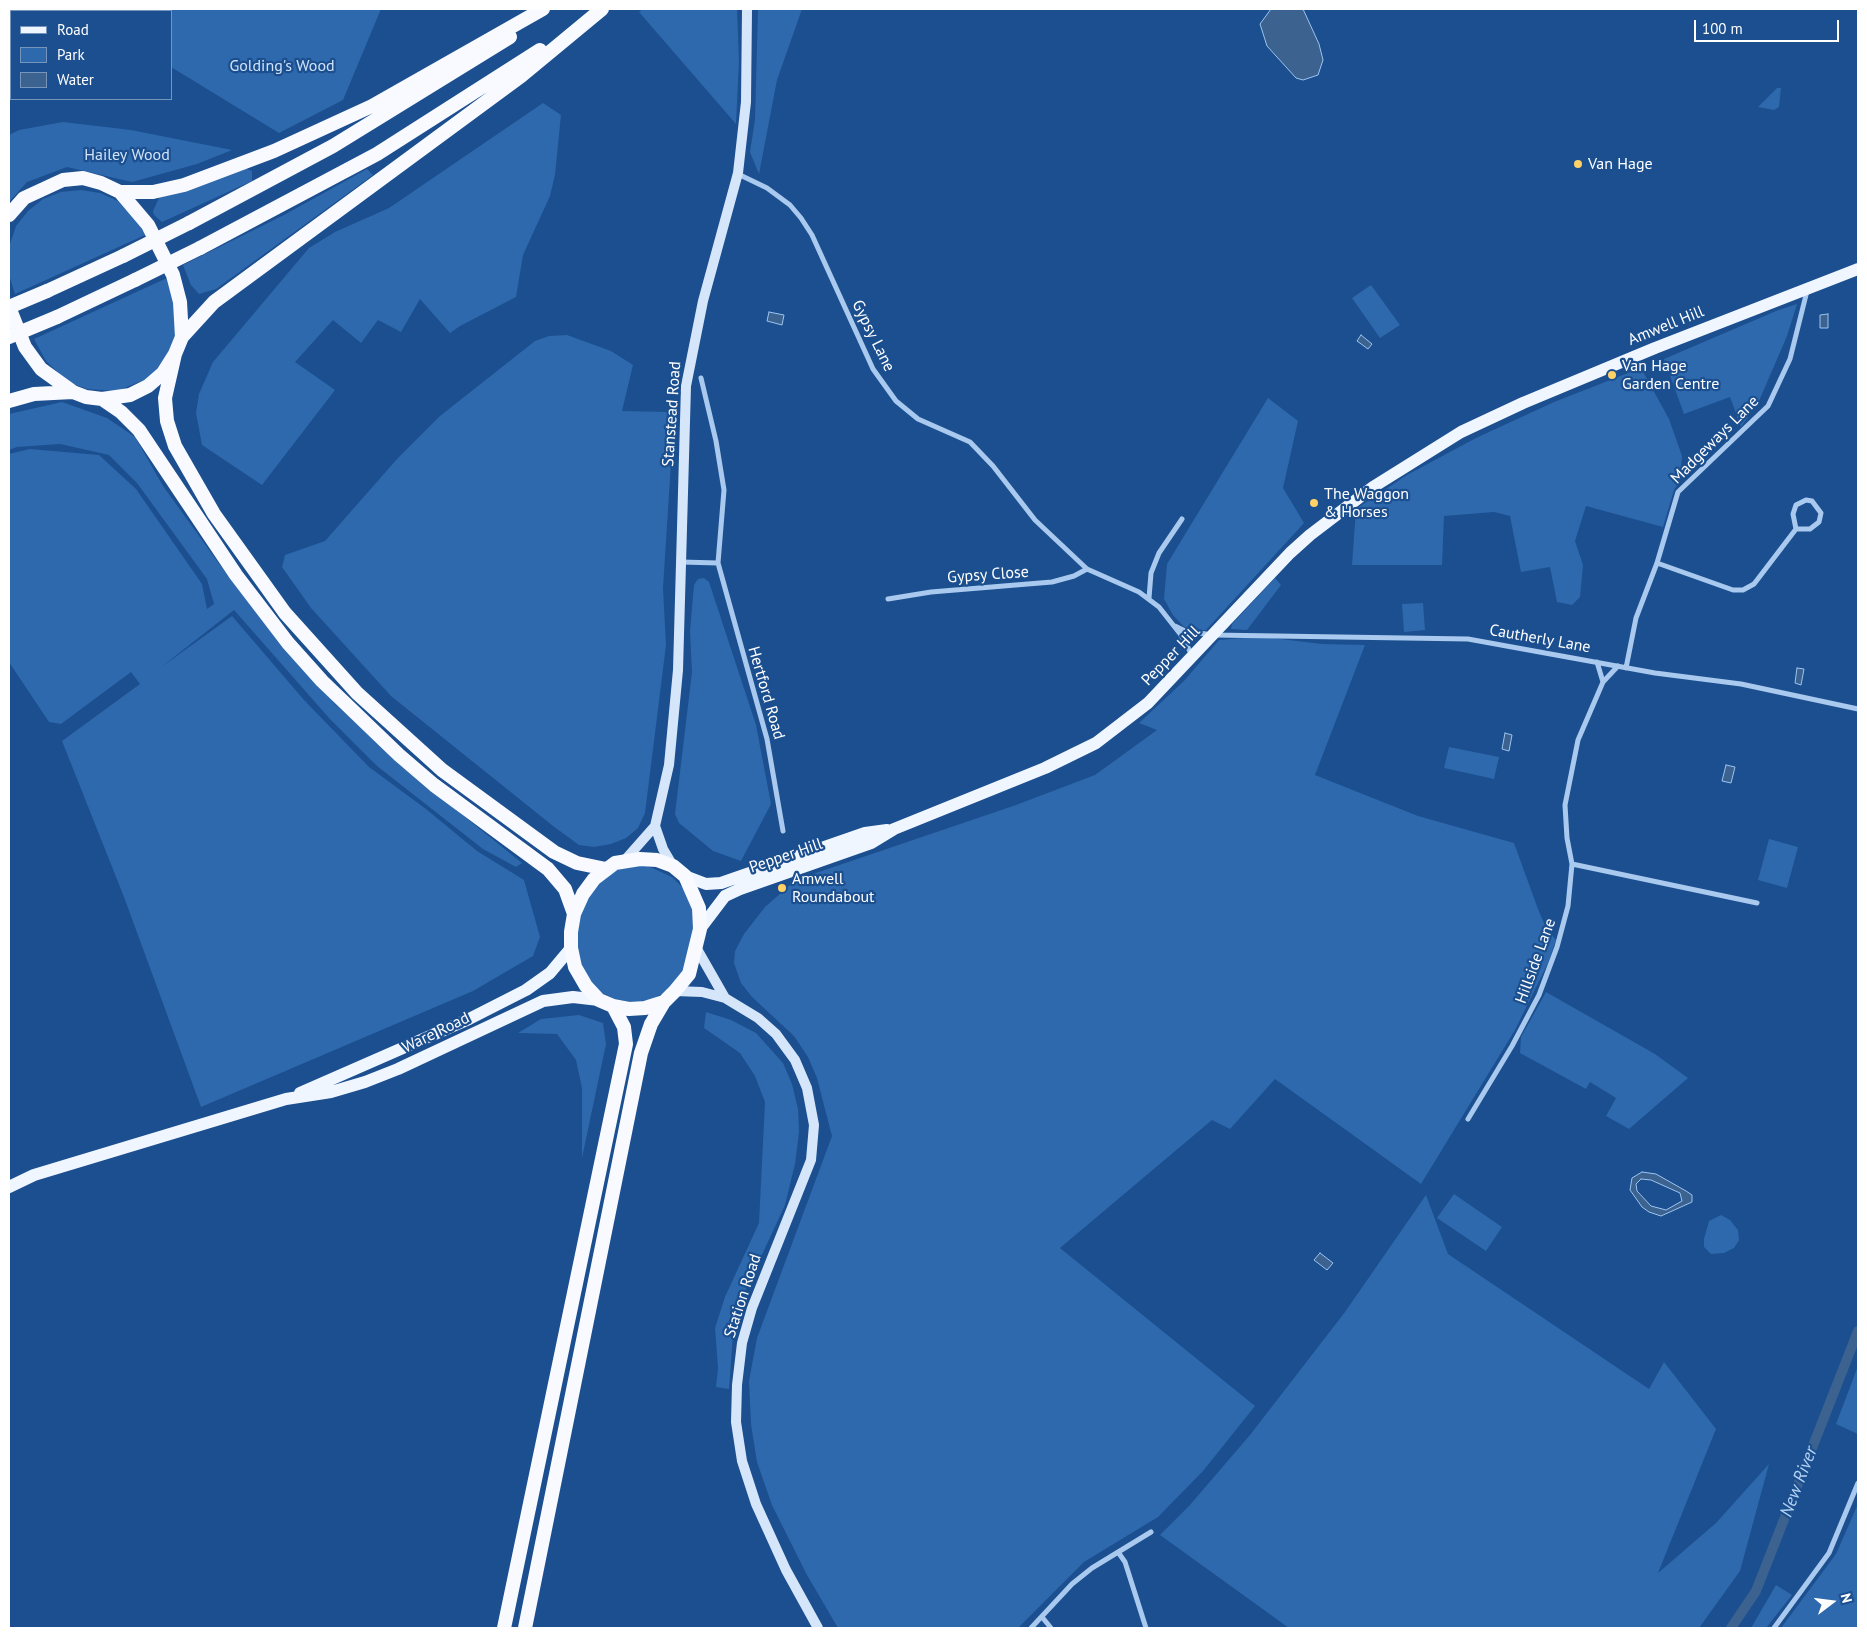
<!DOCTYPE html>
<style>
body{margin:0}
#map{position:relative;width:1867px;height:1637px;overflow:hidden;background:#1b4f8f;font-family:"PT Sans",sans-serif}
canvas{display:block}
.frame{position:absolute;inset:0;border:10px solid #fff;pointer-events:none}
.legend{position:absolute;left:10px;top:10px;width:162px;height:90px;box-sizing:border-box;background:#1b4f8f;border:1px solid #7695bc;margin:0;padding:6px 9px;list-style:none;font-size:15px;color:#fff}
.legend li{display:flex;align-items:center;gap:10px;height:25px}
.legend b{width:25px;border:1px solid #7695bc}
.north{position:absolute;left:1807px;top:1577px;width:50px;height:50px;-webkit-text-stroke:4px #1b4f8f;paint-order:stroke;rotate:75deg;font-size:14px;font-weight:700;line-height:20px;text-align:center;color:#fff}
.north::after{content:'';display:block;margin:auto;width:18px;height:22px;background:#fff;clip-path:polygon(50% 0,100% 100%,50% 72%,0 100%)}
.scale{position:absolute;left:1694px;top:20px;width:145px;height:22px;box-sizing:border-box;border:2px solid #fff;border-top:0;padding-left:6px;font-size:15px;line-height:18px;white-space:nowrap;color:#fff;-webkit-text-stroke:4px #1b4f8f;paint-order:stroke}
</style>
<div id="map">
<canvas width="1867" height="1637"></canvas>
<div class="frame"></div>
<ul class="legend">
<li><b style="height:6px;background:#f0f6ff"></b>Road</li>
<li><b style="height:14px;background:#2e69ad"></b>Park</li>
<li><b style="height:14px;background:#3c6290"></b>Water</li>
</ul>
<div class="north">N</div>
<div class="scale">100 m</div>
</div>
<script>
const context = document.querySelector('canvas').getContext('2d');
context.lineJoin = 'round';
function fill(path, color) {
  context.fillStyle = color;
  context.fill(path, 'evenodd');
}
function poly(rows) {
  const path = new Path2D();
  for (const r of rows) {
    path.moveTo(r[0], r[1]);
    for (let i = 2; i < r.length; i += 2) path.lineTo(r[i], r[i + 1]);
  }
  return path;
}
function trace(path, color, width, dash) {
  context.strokeStyle = color;
  context.lineWidth = width;
  context.lineCap = dash ? 'butt' : 'round';
  context.setLineDash(dash || []);
  context.stroke(path);
}
function drawText(font, color, halo, rows, align = 'center') {
  context.font = font + ' "PT Sans",sans-serif';
  context.lineWidth = 4.5;
  context.setLineDash([]);
  context.textBaseline = 'middle';
  context.strokeStyle = halo;
  context.fillStyle = color;
  for (const [text, x, y, turn = 0] of rows) {
    context.save();
    context.translate(x, y);
    context.rotate((+turn || 0) * Math.PI / 180);
    context.textAlign = isNaN(turn) ? turn : align;
    if (halo) context.strokeText(text, 0, 0);
    context.fillText(text, 0, 0);
    context.restore();
  }
}
const green = poly([
 [69,9,381,9,343,100,279,133,171,67,171,11,74,11],
 [643,9,737,9,739,61,736,124,639,12],
 [758,9,802,9,777,80,759,174,750,152,755,120],
 [1777,88,1781,88,1779,107,1774,110,1758,107],
 [543,103,561,115,555,175,550,196,523,255,516,297,460,326,450,333,420,299,401,332,378,320,361,343,333,320,295,362,335,390,262,485,202,445,196,413,199,394,213,362,309,248,335,232,389,208],
 [63,122,131,130,232,150,197,164,132,182,67,167,27,182,9,202,9,135,19,130],
 [245,168,252,171,252,181,162,222,154,215,153,211,159,198],
 [367,169,373,175,216,289,199,294,191,285,183,265,284,215],
 [81,190,100,193,118,201,138,222,145,235,15,294,9,275,9,247,16,226,28,211,43,199,61,192],
 [167,278,173,292,177,331,171,350,160,367,144,380,117,391,87,389,68,382,46,361,34,339],
 [1371,285,1400,325,1380,338,1352,298],
 [1797,304,1787,336,1759,401,1741,427,1730,397,1684,414,1664,359,1776,311],
 [567,335,611,351,633,365,622,411,669,412,671,463,663,588,666,645,645,813,638,828,626,838,611,844,594,847,579,845,553,826,391,696,311,608,282,567,285,555,325,541,397,459,440,416,535,341,549,336],
 [1641,368,1669,419,1682,456,1680,481,1674,490,1663,527,1586,506,1575,541,1583,565,1580,597,1572,605,1557,602,1550,567,1521,572,1510,516,1494,512,1444,516,1442,565,1352,565,1356,509,1407,475,1476,438,1554,402],
 [1268,398,1298,421,1283,488,1304,523,1206,630,1195,631,1184,627,1173,615,1164,599,1167,564],
 [62,402,107,418,135,437,163,486,220,565,282,646,336,705,424,784,522,863,516,867,483,849,377,766,329,718,234,610,160,668,232,616,304,700,369,767,426,809,477,851,524,880,540,937,533,956,473,991,201,1107,124,897,62,741,140,684,131,672,61,724,49,722,9,662,9,454,30,449,99,455,136,489,202,584,207,609,214,604,207,579,137,483,109,455,60,444,17,447,9,450,9,414],
 [704,578,709,582,756,725,771,804,741,861,713,851,679,823,675,814,692,672,690,631,694,585,698,579],
 [1275,578,1281,585,1247,630,1231,629,1232,624],
 [1423,603,1425,630,1404,632,1402,604],
 [1243,638,1272,638,1322,644,1365,645,1315,775,1418,816,1514,843,1538,909,1546,928,1556,940,1548,963,1515,1030,1421,1184,1275,1079,1230,1129,1212,1120,1060,1248,1255,1406,1203,1471,1158,1517,1084,1562,1018,1628,838,1628,807,1575,772,1505,757,1462,751,1424,749,1381,757,1338,832,1136,817,1078,808,1057,794,1036,752,997,741,983,734,963,735,951,744,934,765,907,790,885,813,874,1016,805,1095,775,1157,730,1139,723,1184,681,1219,640],
 [1449,747,1499,757,1494,779,1444,768],
 [1769,839,1798,847,1787,888,1758,880],
 [630,866,648,866,672,877,684,889,693,912,694,929,683,972,666,992,650,1000,632,1002,615,999,598,991,586,978,576,952,578,922,591,890,612,871],
 [1546,992,1655,1054,1688,1078,1629,1129,1606,1116,1616,1098,1590,1082,1586,1089,1520,1053,1521,1037],
 [706,1012,731,1020,756,1033,783,1063,792,1084,798,1109,799,1132,795,1164,785,1205,742,1298,733,1334,729,1389,716,1387,718,1368,715,1328,725,1297,759,1223,765,1102,755,1076,740,1053,704,1028],
 [579,1015,603,1023,606,1044,582,1158,582,1088,576,1060,557,1034,518,1033,541,1019],
 [1454,1194,1502,1227,1486,1251,1437,1218],
 [1426,1195,1448,1254,1649,1389,1664,1362,1716,1429,1658,1573,1716,1523,1769,1464,1740,1571,1699,1628,1289,1628,1160,1535,1189,1506,1250,1435,1345,1312],
 [1721,1215,1730,1220,1738,1230,1739,1240,1734,1248,1724,1253,1711,1254,1704,1247,1704,1239,1709,1221],
 [1858,1366,1858,1434,1836,1424],
 [1858,1504,1858,1628,1781,1628,1836,1554],
 [1776,1585,1792,1595,1766,1628,1751,1628]
]);
const water = poly([
 [1271,9,1303,9,1319,44,1323,60,1318,75,1303,80,1296,78,1267,46,1260,24,1271,9],
 [769,312,784,315,782,325,767,321,769,312],
 [1828,314,1828,328,1820,328,1820,315,1828,314],
 [1361,335,1372,344,1368,349,1357,341,1361,335],
 [1797,668,1804,669,1801,685,1795,683,1797,668],
 [1505,733,1512,735,1509,751,1502,749,1505,733],
 [1726,765,1735,767,1731,783,1722,781,1726,765],
 [1642,1172,1656,1174,1686,1191,1692,1195,1692,1202,1661,1216,1649,1212,1642,1207,1630,1190,1632,1178,1642,1172],
 [1641,1179,1651,1180,1680,1193,1682,1201,1666,1210,1651,1206,1637,1191,1636,1184,1641,1179],
 [1320,1253,1333,1263,1327,1270,1314,1260,1320,1253]
]);
const canal = poly([
 [1731,1628,1756,1591,1858,1331]
]);
const minor = poly([
 [738,174,767,188,790,205,801,218,812,235,873,369,896,401,918,419,970,442,993,466,1035,520,1087,569,1139,592,1159,607,1181,635,1192,655],
 [701,378,716,441,724,490,718,563,767,739,783,831],
 [681,562,718,563],
 [1657,563,1733,590,1743,590,1754,584,1796,529,1793,514,1796,505,1806,500,1812,501,1821,513,1819,522,1810,529,1796,529],
 [1149,598,1151,573,1159,553,1182,519],
 [888,599,931,592,1052,582,1074,576,1087,569],
 [1175,626,1185,631,1213,635,1468,639,1655,673,1741,684,1858,709],
 [1597,662,1603,682],
 [1626,668,1636,618,1657,563,1678,492,1768,406,1790,359,1807,291],
 [1572,864,1757,903],
 [1468,1119,1512,1046,1539,995,1557,947,1568,906,1572,864,1567,838,1565,805,1578,740,1603,682,1618,666],
 [1118,1552,1125,1562,1146,1628],
 [1042,1617,1051,1628],
 [1031,1628,1072,1584,1092,1568,1151,1532],
 [1774,1628,1829,1553,1858,1483]
]);
const secondary = poly([
 [655,826,663,849,673,866],
 [625,860,655,826,669,765,678,670,686,386,703,301,738,173,746,102,747,9],
 [697,949,725,998],
 [675,991,702,992,725,998,758,1018,776,1034,795,1060,807,1088,814,1125,811,1160,752,1308,742,1343,737,1385,736,1422,742,1461,756,1504,786,1570,818,1628]
]);
const primary = poly([
 [685,876,706,884,721,883,865,833,887,830],
 [700,929,725,896,740,889,871,843,894,829,1045,768,1096,743,1148,703,1290,553,1310,535,1373,487,1461,432,1523,403,1655,348,1858,269],
 [300,1093,469,1019,526,990,550,973,571,948],
 [9,1187,34,1175,286,1099,331,1092,365,1082,398,1069,543,1001,573,997,599,1000]
]);
const trunk = poly([
 [120,192,153,192,184,185,274,151,372,106,543,9],
 [9,215,24,198,63,180,83,178,101,183,120,192,148,225,173,275,180,302,182,337,175,354,163,373,148,386,130,395,102,399,86,397,73,392,41,369,25,347,9,307],
 [189,223,333,146,510,37],
 [200,248,377,154,540,50],
 [47,291,123,256],
 [57,317,135,280],
 [182,337,214,302,521,76,602,9],
 [175,354,165,398,167,421,175,446,214,514,285,613,357,693,442,770,554,852,577,863,606,869],
 [102,399,121,412,139,430,236,575,288,643,322,681,399,755,434,785,548,869,565,889,574,914],
 [9,401,34,394,73,392],
 [640,859,657,860,673,866,685,876,699,908,700,929,689,974,675,991,664,1002,645,1008,629,1009,613,1006,599,1000,586,986,575,967,571,948,571,932,574,914,583,894,594,879,615,863,640,859],
 [504,1628,626,1044,624,1027,613,1006],
 [525,1628,641,1053,651,1024,664,1002]
]);
const trunkBridge = poly([
 [123,256,189,223],
 [135,280,200,248],
 [9,307,47,291],
 [9,337,57,317]
]);
const markers = [
 [1578,164,5,"#ffd166"],
 [1612,375,5,"#ffd166"],
 [1314,503,5,"#ffd166"],
 [782,888,5,"#ffd166"]
];
const parkNames = [
 ["Golding's Wood",282,66],
 ["Hailey Wood",127,155]
];
const poiNames = [
 ["Van Hage",1588,164],
 ["Van Hage",1622,366],
 ["Garden Centre",1622,384],
 ["The Waggon",1324,494],
 ["& Horses",1324,512],
 ["Amwell",792,879],
 ["Roundabout",792,897]
];
const streetNames = [
 ["Amwell Hill",1666,326,-22],
 ["Gypsy Lane",873,336,64],
 ["Stanstead Road",672,414,-86],
 ["Madgeways Lane",1715,440,-45],
 ["Gypsy Close",988,575,-4],
 ["Cautherly Lane",1540,639,10],
 ["Pepper Hill",1171,656,-46],
 ["Hertford Road",766,693,74],
 ["Pepper Hill",786,856,-19],
 ["Hillside Lane",1536,961,-70],
 ["Ware Road",436,1033,-26],
 ["Station Road",743,1296,-72]
];
const waterNames = [
 ["New River",1799,1482,-69]
];
fill(green, '#2e69ad');
fill(water, '#3c6290');
trace(water, '#9cc4f0', 1);
trace(canal, '#3c6290', 10);
trace(minor, '#a9c9ee', 5);
trace(secondary, '#d6e6fa', 10);
trace(primary, '#f0f6ff', 12);
trace(trunk, '#f8faff', 14);
trace(trunkBridge, '#f8faff', 14);
for (const [x, y, r, color] of markers) {
  const dot = new Path2D();
  dot.arc(x, y, r, 0, 2 * Math.PI);
  context.fillStyle = color;
  context.fill(dot);
  trace(dot, '#1b4f8f', 2);
}
drawText('16px', '#cfe3fa', '#1b4f8f', parkNames);
drawText('16px', '#fff', '#1b4f8f', poiNames, 'left');
drawText('16px', '#fff', '#1b4f8f', streetNames);
drawText('italic 18px', '#b5d3f5', '#1b4f8f', waterNames);
</script>
